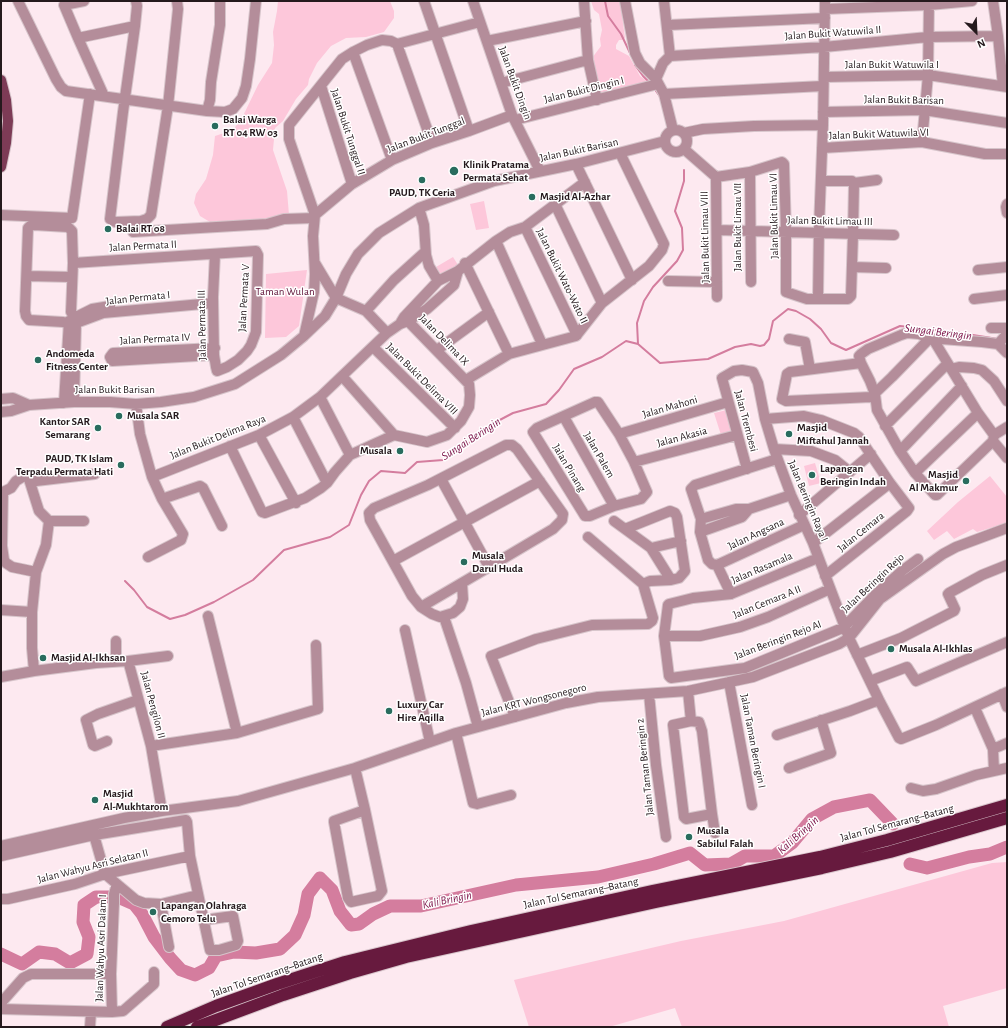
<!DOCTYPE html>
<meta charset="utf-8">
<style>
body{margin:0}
#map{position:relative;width:1008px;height:1028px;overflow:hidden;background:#fde9f0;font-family:"Alegreya Sans",sans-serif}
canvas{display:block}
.frame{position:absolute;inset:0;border:2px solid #25191d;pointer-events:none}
.north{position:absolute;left:956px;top:12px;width:40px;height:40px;-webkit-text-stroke:3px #fff;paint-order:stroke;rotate:156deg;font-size:11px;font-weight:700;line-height:16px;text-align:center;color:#25191d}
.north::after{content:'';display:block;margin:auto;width:14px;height:18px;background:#25191d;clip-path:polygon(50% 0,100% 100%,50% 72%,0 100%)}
</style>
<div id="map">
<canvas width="1008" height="1028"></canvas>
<div class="frame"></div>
<div class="north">N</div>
</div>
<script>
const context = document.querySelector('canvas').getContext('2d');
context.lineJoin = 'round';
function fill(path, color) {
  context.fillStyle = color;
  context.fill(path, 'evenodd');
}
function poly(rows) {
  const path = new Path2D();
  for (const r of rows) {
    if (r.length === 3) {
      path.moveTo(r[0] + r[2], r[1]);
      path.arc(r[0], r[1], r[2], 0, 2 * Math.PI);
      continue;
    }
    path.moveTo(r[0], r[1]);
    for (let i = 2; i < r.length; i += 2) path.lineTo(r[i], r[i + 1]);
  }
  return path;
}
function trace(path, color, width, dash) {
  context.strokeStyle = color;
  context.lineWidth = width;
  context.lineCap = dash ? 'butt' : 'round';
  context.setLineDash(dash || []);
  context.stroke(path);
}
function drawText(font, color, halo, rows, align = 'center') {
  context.font = font + ' "Alegreya Sans",sans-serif';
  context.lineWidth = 3;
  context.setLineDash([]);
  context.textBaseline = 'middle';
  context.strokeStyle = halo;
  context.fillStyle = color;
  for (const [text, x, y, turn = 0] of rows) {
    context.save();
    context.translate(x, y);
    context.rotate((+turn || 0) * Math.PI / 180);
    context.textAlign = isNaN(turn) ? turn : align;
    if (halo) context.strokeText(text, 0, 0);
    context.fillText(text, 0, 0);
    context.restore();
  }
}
const green = poly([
 [278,1,390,1,394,11,394,18,384,32,366,37,346,38,331,46,317,63,309,79,308,85,296,99,283,121,275,128,273,150,287,191,289,215,250,222,215,225,200,216,194,203,196,194,206,179,213,155,215,136,233,130,242,118,258,85,272,63,274,45,273,32,277,11],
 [591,1,620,1,625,38,622,40,619,40,616,45,616,49,629,56,640,76,648,82,601,95,592,58,601,46,600,39,602,30,599,14,594,10],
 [484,201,489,228,476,230,470,204],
 [453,257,458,265,441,275,436,267],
 [307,270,299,326,286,337,265,338,266,274],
 [727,410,733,432,721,435,714,413],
 [815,463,821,483,809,486,804,466],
 [990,476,1007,497,1007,523,977,532,973,529,954,539,947,531,934,540,927,531,958,502],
 [1007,862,1007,988,943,1006,949,1027,682,1027,675,1008,609,1027,529,1027,514,980,681,941,784,921,992,863]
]);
const stream = poly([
 [605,1,608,16,621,34,630,53],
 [635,65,643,76,650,83],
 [656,91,661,98],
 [638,344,637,323,644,301,653,287,677,261,683,250,682,228,675,211,684,181,684,170],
 [125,581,134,590,147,607,170,619,185,615,214,602,253,580,284,550,330,537,349,525,361,495,369,481,381,471,405,473,417,462,443,460,475,439,494,423,513,413,546,404,559,390,574,369,602,357,626,341,638,344,660,363,708,359,735,347,751,344,760,346,764,345,769,339,773,321,788,309,796,311,810,319,821,329,831,343,846,350,900,326,954,332,998,339]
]);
const river = poly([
 [910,864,927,868,969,857,990,854,1007,847],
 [1,954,22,964,39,952,55,954,70,963,87,954,89,937,83,922,84,905,96,897,118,897,134,904,142,914,154,937,170,958,181,970,195,975,209,968,216,956,234,952,256,953,280,949,295,935,304,915,308,894,320,878,332,890,340,911,351,925,359,924,373,914,390,906,421,906,516,885,598,877,654,864,690,853,705,865,731,864,745,856,774,856,792,843,812,819,834,807,870,800,893,824]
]);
const minor = poly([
 [18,1,56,79,61,87,66,91,207,111,210,100,211,82,220,25,220,1],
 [84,1,64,5,78,38,135,26],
 [136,1,137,6,135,26,123,112,110,219,115,222,141,221,147,219,151,215,168,106,178,9,177,1],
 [424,1,469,131],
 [473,1,512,115,540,171],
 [584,1,588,60,597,100],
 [625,1,635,53,640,63,656,79,664,94,673,130],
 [993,1,998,36,1003,86],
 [825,9,929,5,972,1],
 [668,25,825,18],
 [78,38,104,96],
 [487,41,586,21],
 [397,44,432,143],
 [353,52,392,160],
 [670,56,824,47,928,37,998,36],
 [824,77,928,75,1007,87],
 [656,79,663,63,670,56,664,1],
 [501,83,588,60],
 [321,86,352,184],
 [664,94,823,86],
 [207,111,225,112,233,109,242,98,246,86,250,59,256,1],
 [823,112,924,110,1007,123],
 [515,120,658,84],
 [676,141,11],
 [684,133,703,129,754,126,823,125],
 [922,142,928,75,929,1],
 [822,148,922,142,985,154,1007,154],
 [684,149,716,177],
 [576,164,632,280],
 [750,172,751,282],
 [716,177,750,172,782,162,784,164,786,232,786,292,807,299,848,299,851,296,853,234,854,183],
 [716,177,717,297],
 [821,181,852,181,854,183,877,180],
 [555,204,602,303],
 [1007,204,1006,207,1007,213],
 [419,208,424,225,426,255,429,266,438,281],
 [1,215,72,218,90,94],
 [315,215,352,184,392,160,432,143,469,131,512,115],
 [525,227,577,335],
 [717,230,894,235],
 [133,232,267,224,284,219,314,218],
 [496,241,542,344],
 [73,263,256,251,258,255,256,332,251,345,247,351,238,360,227,367,217,371,216,367,214,355,213,297,215,254],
 [315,263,336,298,366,311,387,333],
 [465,263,509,354],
 [852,267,886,268],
 [978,270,1007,267],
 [27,276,72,277],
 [668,281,717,282],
 [818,299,819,228,823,125,825,1],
 [974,299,1007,295],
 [366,311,394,280,425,252],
 [78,316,92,309,110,306],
 [401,322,404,317,438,281,458,271,496,241,510,232,525,227,585,182],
 [991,328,1007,328],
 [304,336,314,292,315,274,313,236,315,215,289,139,289,125,342,59,353,52,367,45,382,40,391,41,397,44,480,22],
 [930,338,892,377,871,397,786,401,782,399,787,374,790,372,861,363,859,356,861,354,868,349,901,335,907,333,919,334,930,338,933,339,978,413,994,435,993,441,1007,458],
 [789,339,805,342,810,369],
 [933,339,941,339,982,342,998,344,1007,353],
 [998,344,1007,334],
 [373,347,455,428],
 [437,350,489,312],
 [214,355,112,361,110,357,113,353,215,348],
 [861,363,870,381,875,394,877,410,900,451,915,473,935,495,937,495,993,441],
 [951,369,959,367,974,368,982,370,994,381,1007,401],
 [342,376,394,435],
 [466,380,509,354,576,336,602,303,649,266,662,250,664,244,620,153],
 [320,397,350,455],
 [1,399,13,398,29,405],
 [74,402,76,323,75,318,71,312,73,263,72,231,68,227,34,225,30,226,28,228,25,311,26,316,29,320,63,322,69,324,76,323,103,313,213,303],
 [595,402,598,402,619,434,634,462,647,492,641,499,614,506,590,516,585,516,533,432,537,428,595,402],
 [64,403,69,321],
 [136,404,140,434,152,477,162,499,183,534,181,540,148,557],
 [1,412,11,411,29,405,74,402,110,402,136,404,161,402,194,397,235,384,281,355,304,336,325,316,336,298,346,274,358,254,379,233,419,208,494,181,576,164,665,141],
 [293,417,327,483],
 [564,417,614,506],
 [765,419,804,416,821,420,854,433,859,437,890,483,909,508,907,511,825,576],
 [885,426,947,364],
 [619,434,728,402],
 [259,435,296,503],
 [994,435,1007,427],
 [230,446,262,512,265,513,305,498,321,488,327,483,335,472,350,455,394,435,427,442,447,435,461,421,469,407,470,395,469,384,404,317],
 [774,449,811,451,835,460,850,472],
 [900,451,962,386],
 [634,462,737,435],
 [747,469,722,378,734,371,742,370,753,372,758,383,765,419,774,449,791,495,813,543,849,638,879,700,899,738,901,739,936,725,1007,692],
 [915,473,978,413],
 [28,476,39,511,49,521],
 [152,477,259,435,293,417,320,397,387,333,400,324,408,321,427,309,454,285,458,271],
 [1,492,3,492,11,488,16,481,24,476,28,476,36,481,95,474],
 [3,492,2,546,4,560,6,563,12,567,36,572],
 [162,499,200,486,203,488,222,526],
 [799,515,871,454],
 [701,519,736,509,749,509,791,495],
 [49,521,84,521],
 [614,521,651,548,671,580],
 [700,532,742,517,749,509],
 [588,537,643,584],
 [813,543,890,483],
 [651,548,681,541],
 [818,558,731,594,693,598,669,604,668,605,664,636,669,676,671,678,745,668,845,627],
 [393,561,540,481],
 [717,565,712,564,708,560,700,532,701,519,691,489,695,485,777,459],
 [717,565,804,525],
 [717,565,731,594],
 [462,583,463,599,460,607,453,613,440,617,432,614,421,607,412,596,370,520,369,513,374,508,428,485,506,445,512,445,517,449,563,514,562,520,553,529,489,567],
 [421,607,489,567,441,479],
 [1,610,32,612],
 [208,616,237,733],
 [444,617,466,683,478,727],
 [845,626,876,594,903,570,918,559],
 [405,630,430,742],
 [664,636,700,636,740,627,768,617,830,589],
 [116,641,116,661],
 [857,655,901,638,954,611,955,609,948,594,949,593,982,575,1007,565],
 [128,661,168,656],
 [34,671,32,648,32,612,36,572,46,545,49,521],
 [1,677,34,671,96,663,128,661,129,664,151,746,162,811],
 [870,681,907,667,916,681,1007,642],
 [729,682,752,805],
 [688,691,691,721,699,722,702,731,712,814,686,819,684,817,673,725,691,721],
 [649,694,656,765,666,837],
 [1002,694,1007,707],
 [975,708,993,749,1007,743],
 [515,717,491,656,536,639,592,625,648,624,652,621,653,618,643,584,650,581,671,580,679,578,685,571,677,517,675,513,670,511,625,529],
 [456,733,473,803,477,804,511,795],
 [777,735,850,711,879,700],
 [107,741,95,746,93,745,86,720,98,714,138,700],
 [151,746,237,733,318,709,316,645],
 [993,749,994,771],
 [355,768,365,810,382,891,378,896,351,902,348,898,334,822,334,821,365,810],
 [789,768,831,753,821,720],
 [911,788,923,791,936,789,976,775,1007,768],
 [712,814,715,833],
 [94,835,105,874,136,900,144,903,161,904,198,895],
 [1,846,124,818,162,811,238,801,355,768,456,733,566,703,598,697,688,691,753,677,839,644,849,638,880,599,943,554,956,547,1007,528],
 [1,856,94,835,186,820,187,822,190,856,210,950,219,950,236,945,238,941,233,916,204,920],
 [1,899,8,899,75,884,105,874,190,856],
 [161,904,169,947],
 [1,1003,23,978,31,974,111,974],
 [1,1009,112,1012,123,1011,154,984,154,972],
 [112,1012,111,974,114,903,114,894,117,884],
 [90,1027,91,1012]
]);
const major = poly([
 [1,80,6,100,8,121,6,143,1,167]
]);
const highway = poly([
 [167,1027,216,1006,277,984,345,962,471,931,652,891,820,857,887,840,1007,805],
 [197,1027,283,995,350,973,406,957,656,902,822,868,890,852,1007,818]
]);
const markers = [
 [215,126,4,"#296c5e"],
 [454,171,5,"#296c5e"],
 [422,180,4,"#296c5e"],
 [532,197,4,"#296c5e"],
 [108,229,4,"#296c5e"],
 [38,360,4,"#296c5e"],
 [119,416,4,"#296c5e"],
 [98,428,4,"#296c5e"],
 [789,434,4,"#296c5e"],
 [400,451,4,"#296c5e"],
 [121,465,4,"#296c5e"],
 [812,475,4,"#296c5e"],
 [966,481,4,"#296c5e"],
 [464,562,4,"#296c5e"],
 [891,649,4,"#296c5e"],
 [43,658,4,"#296c5e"],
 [389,711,4,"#296c5e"],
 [95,800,4,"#296c5e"],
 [689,837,4,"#296c5e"],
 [153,912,4,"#296c5e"]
];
const streetNames = [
 ["Jalan Bukit Watuwila II",833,33,-4],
 ["Jalan Bukit Watuwila I",892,65],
 ["Jalan Bukit Dingin",515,83,70],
 ["Jalan Bukit Dingin I",584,90,-14],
 ["Jalan Bukit Barisan",904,100,1],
 ["Jalan Bukit Tunggal II",348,132,72],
 ["Jalan Bukit Watuwila VI",879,134,-2],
 ["Jalan Bukit Tunggal",426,135,-21],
 ["Jalan Bukit Barisan",579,150,-12],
 ["Jalan Bukit Limau VI",774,216,-91],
 ["Jalan Bukit Limau III",830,221,1],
 ["Jalan Bukit Limau VII",738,227,-90],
 ["Jalan Bukit Limau VIII",705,237,-91],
 ["Jalan Permata II",143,246,-3],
 ["Jalan Bukit Wato-Wato II",562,276,64],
 ["Jalan Permata I",138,298,-6],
 ["Jalan Permata V",244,298,-87],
 ["Jalan Permata III",202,325,-91],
 ["Jalan Permata IV",155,339,-3],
 ["Jalan Delima IX",444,340,46],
 ["Jalan Bukit Delima VIII",422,379,45],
 ["Jalan Bukit Barisan",115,390],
 ["Jalan Mahoni",670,407,-16],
 ["Jalan Trembesi",746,421,75],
 ["Jalan Bukit Delima Raya",218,437,-22],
 ["Jalan Akasia",682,437,-15],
 ["Jalan Palem",599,455,60],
 ["Jalan Pinang",569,468,59],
 ["Jalan Beringin Raya I",808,501,67],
 ["Jalan Cemara",861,532,-39],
 ["Jalan Angsana",756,534,-25],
 ["Jalan Rasamala",762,568,-23],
 ["Jalan Beringin Rejo",873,583,-43],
 ["Jalan Cemara A II",767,602,-22],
 ["Jalan Beringin Rejo AI",778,640,-21],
 ["Jalan KRT Wongsonegoro",534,700,-14],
 ["Jalan Pengilon II",153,705,75],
 ["Jalan Taman Beringin I",753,741,79],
 ["Jalan Taman Beringin 2",645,767,-96],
 ["Jalan Tol Semarang–Batang",897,823,-15],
 ["Jalan Wahyu Asri Selatan II",93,866,-14],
 ["Jalan Tol Semarang–Batang",581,893,-12],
 ["Jalan Wahyu Asri Dalam I",101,948,-88],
 ["Jalan Tol Semarang–Batang",267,975,-19]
];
const poiNames = [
 ["Balai Warga",223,120],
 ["RT 04 RW 03",223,133],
 ["Klinik Pratama",463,165],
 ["Permata Sehat",463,178],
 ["PAUD, TK Ceria",422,193,"center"],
 ["Masjid Al-Azhar",540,197],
 ["Balai RT 08",116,229],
 ["Andomeda",46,354],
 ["Fitness Center",46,367],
 ["Musala SAR",127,416],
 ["Kantor SAR",90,422,"right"],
 ["Semarang",90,435,"right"],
 ["Masjid",797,428],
 ["Miftahul Jannah",797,441],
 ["Musala",392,451,"right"],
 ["PAUD, TK Islam",113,459,"right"],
 ["Terpadu Permata Hati",113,472,"right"],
 ["Lapangan",820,469],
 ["Beringin Indah",820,482],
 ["Masjid",958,475,"right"],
 ["Al Makmur",958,488,"right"],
 ["Musala",472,556],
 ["Darul Huda",472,569],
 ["Musala Al-Ikhlas",899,649],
 ["Masjid Al-Ikhsan",51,658],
 ["Luxury Car",397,705],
 ["Hire Aqilla",397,718],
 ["Masjid",103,794],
 ["Al-Mukhtarom",103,807],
 ["Musala",697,831],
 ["Sabilul Falah",697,844],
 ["Lapangan Olahraga",161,906],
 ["Cemoro Telu",161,919]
];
const parkNames = [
 ["Taman Wulan",285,292]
];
const waterNames = [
 ["Sungai Beringin",938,332,7],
 ["Sungai Beringin",471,439,-33],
 ["Kali Bringin",798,835,-42],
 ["Kali Bringin",447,900,-12]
];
fill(green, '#fdc7da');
trace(stream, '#d47d9e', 2);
trace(river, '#d47d9e', 13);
trace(minor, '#d6c4ca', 12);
trace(major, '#d6c4ca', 12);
trace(highway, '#d6c4ca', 14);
trace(minor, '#b48d9a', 10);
trace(major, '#7d3b56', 10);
trace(highway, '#671a3e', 12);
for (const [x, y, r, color] of markers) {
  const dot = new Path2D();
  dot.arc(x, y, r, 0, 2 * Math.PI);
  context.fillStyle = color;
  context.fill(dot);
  trace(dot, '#fff', 1.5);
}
drawText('11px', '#25191d', '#fff', streetNames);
drawText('bold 11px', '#25191d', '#fff', poiNames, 'left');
drawText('11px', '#5e1036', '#fff', parkNames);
drawText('italic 12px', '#7c1449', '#fff', waterNames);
</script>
